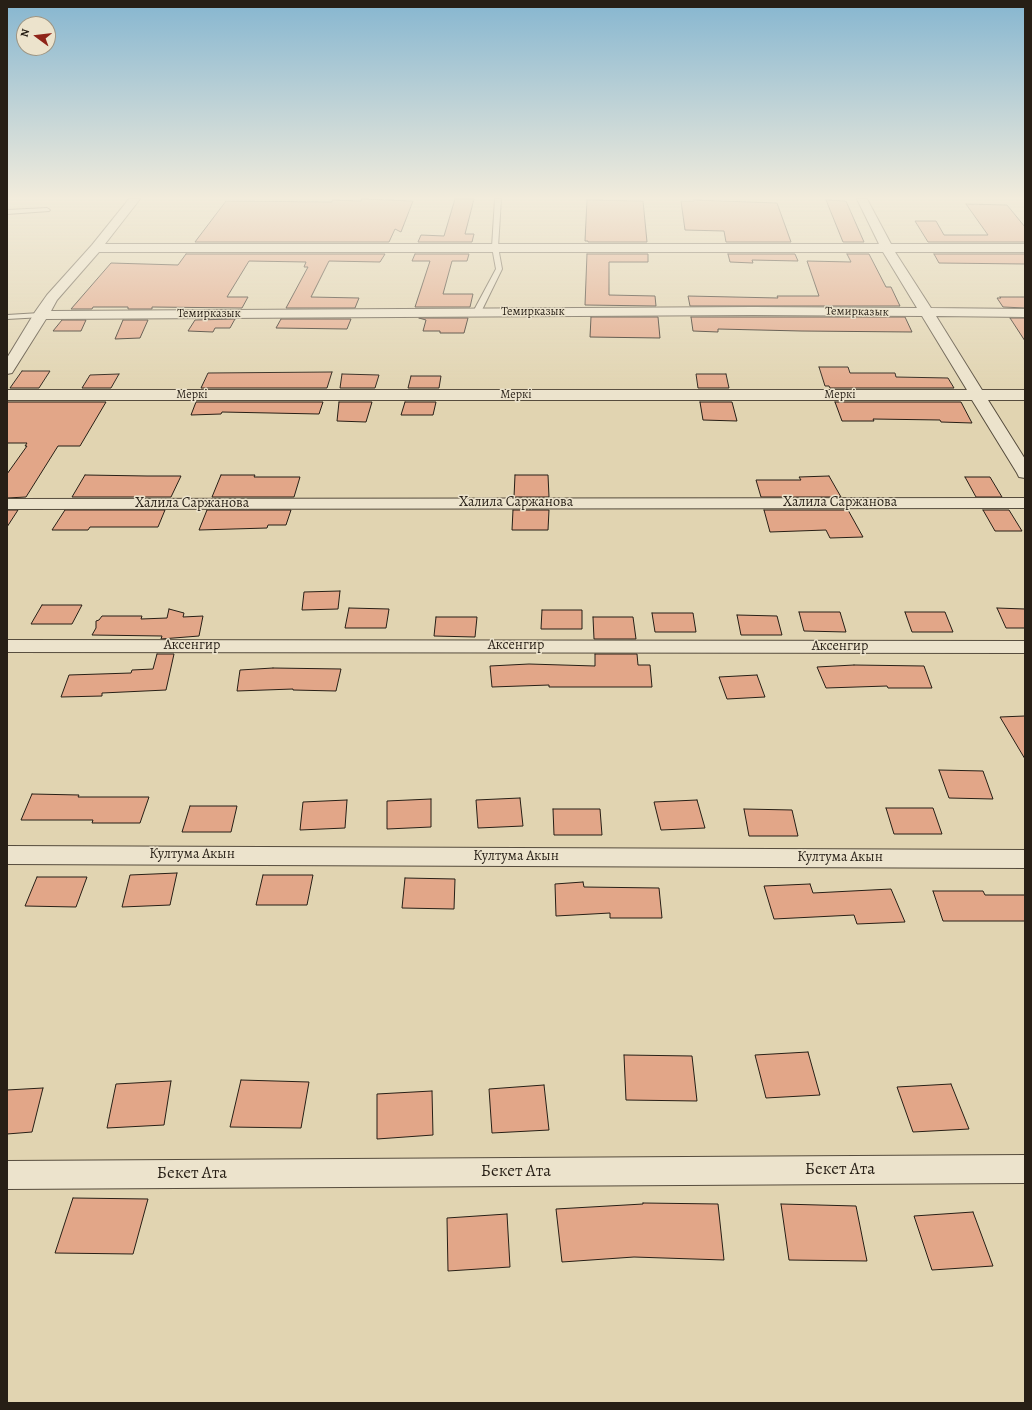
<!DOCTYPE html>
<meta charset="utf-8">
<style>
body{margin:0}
#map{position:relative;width:1032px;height:1410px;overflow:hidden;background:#e1d4b1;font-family:Alegreya,serif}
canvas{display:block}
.frame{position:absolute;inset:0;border:8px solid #271f16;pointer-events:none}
.north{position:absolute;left:16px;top:16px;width:40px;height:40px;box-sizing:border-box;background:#ece3cc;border:1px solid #9d9583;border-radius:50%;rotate:285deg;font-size:11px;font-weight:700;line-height:16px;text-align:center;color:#271f16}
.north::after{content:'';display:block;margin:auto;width:14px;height:18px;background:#8f2418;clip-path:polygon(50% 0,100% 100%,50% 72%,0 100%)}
</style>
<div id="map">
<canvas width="1032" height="1410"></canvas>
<div class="frame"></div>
<div class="north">N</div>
</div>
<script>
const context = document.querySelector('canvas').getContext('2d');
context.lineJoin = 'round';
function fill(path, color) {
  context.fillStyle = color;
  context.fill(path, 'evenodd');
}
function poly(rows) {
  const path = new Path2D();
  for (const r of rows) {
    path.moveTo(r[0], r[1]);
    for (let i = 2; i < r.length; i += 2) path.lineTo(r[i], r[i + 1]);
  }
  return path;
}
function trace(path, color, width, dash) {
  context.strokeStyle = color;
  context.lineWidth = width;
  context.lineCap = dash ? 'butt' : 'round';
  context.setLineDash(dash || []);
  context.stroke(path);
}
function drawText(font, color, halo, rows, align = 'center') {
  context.font = font + ' Alegreya,serif';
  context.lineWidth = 3;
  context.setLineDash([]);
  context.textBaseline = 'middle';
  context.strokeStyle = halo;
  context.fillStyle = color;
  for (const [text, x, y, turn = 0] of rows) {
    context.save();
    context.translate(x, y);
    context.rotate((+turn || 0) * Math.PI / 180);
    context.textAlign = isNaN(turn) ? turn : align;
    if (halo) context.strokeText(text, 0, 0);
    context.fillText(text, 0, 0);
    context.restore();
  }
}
const building = poly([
 [362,199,413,201,401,232,395,229,389,242,195,242,226,201,332,202,332,200,361,201,362,199],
 [455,199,474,199,465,234,474,234,472,242,418,242,421,235,444,236,455,199],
 [587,200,643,201,647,242,588,242,588,241,585,241,587,200],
 [694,200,777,203,791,242,726,242,724,231,685,230,681,201,694,201,694,200],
 [826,200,846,201,864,242,843,242,826,200],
 [966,204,1007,205,1025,227,1025,242,928,242,915,221,936,221,944,235,988,235,966,204],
 [186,254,385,254,380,262,329,261,311,297,359,298,355,308,286,308,308,267,304,267,306,262,249,261,227,297,248,297,242,308,152,307,152,309,128,309,128,307,93,307,92,309,71,309,111,263,178,265,186,254],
 [415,254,469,254,467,261,452,261,443,294,473,294,470,307,415,307,430,261,412,261,415,254],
 [587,254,648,254,648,262,609,262,609,295,655,296,656,306,585,305,587,254],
 [728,254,795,254,798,261,752,260,753,263,730,262,728,254],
 [847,254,869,254,886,287,891,287,900,306,690,306,688,296,778,298,777,296,819,296,807,261,851,262,847,254],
 [934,254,1025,254,1025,264,939,263,934,254],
 [1000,297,1025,297,1025,308,1003,307,997,298,1001,298,1000,297],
 [591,317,658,317,660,338,590,337,591,317],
 [691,317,905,317,912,332,801,331,718,329,718,332,693,331,691,317],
 [419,318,468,318,464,333,440,333,440,331,423,331,426,320,419,318],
 [1010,318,1025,318,1025,341,1010,318],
 [235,319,230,328,215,328,213,332,188,331,195,320,235,319],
 [281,319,351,319,347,329,276,328,281,319],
 [62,320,86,320,81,331,53,331,62,320],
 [123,320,148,320,140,338,115,339,123,320],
 [819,367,848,367,850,373,895,373,896,377,948,378,954,388,830,388,829,386,825,386,819,367],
 [22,371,50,371,39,388,10,388,22,371],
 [332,372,327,388,201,388,208,373,332,372],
 [119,374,111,388,82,388,90,375,119,374],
 [342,374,379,375,375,388,340,388,342,374],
 [726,374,729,388,698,388,696,374,726,374],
 [411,376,441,376,439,388,408,388,411,376],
 [7,402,106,402,80,446,58,446,26,497,7,498,7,474,27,446,25,446,27,443,7,443,7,402],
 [196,402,323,402,319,414,222,412,221,414,191,415,196,402],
 [339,402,372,402,366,422,337,421,339,402],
 [405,402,436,402,433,415,401,415,405,402],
 [700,402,732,402,737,421,703,420,700,402],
 [835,402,961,402,972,423,941,422,940,420,873,419,874,421,842,421,835,402],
 [85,475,147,476,181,476,171,497,72,497,85,475],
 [221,475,255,475,254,477,300,477,294,497,212,497,221,475],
 [515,475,548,475,549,497,514,497,515,475],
 [829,476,841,497,761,497,756,480,801,480,799,477,829,476],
 [965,477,990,477,1002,497,976,497,965,477],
 [7,510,18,510,7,527,7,510],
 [65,510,165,510,158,527,90,527,88,530,52,530,65,510],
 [207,510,291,510,286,525,268,525,267,528,199,530,207,510],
 [513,510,549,510,548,530,512,530,513,510],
 [764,510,848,510,863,537,830,538,826,530,770,532,764,510],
 [983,510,1009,510,1022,531,995,531,983,510],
 [340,591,338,609,302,610,304,592,340,591],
 [42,605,82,605,72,624,31,624,42,605],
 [349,608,389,609,386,628,345,628,349,608],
 [997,608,1025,609,1025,628,1006,628,997,608],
 [169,609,184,613,183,617,203,616,199,636,161,639,162,636,92,635,96,628,96,621,99,620,102,616,142,616,141,619,167,618,169,609],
 [542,610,582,610,582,629,541,629,542,610],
 [799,612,840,612,846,632,804,631,799,612],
 [905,612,945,612,953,632,912,632,905,612],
 [652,613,693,613,696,632,655,632,652,613],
 [737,615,777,616,782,635,741,635,737,615],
 [436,617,477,617,475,637,434,636,436,617],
 [593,617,633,617,636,639,594,639,593,617],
 [157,654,174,654,166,690,102,693,102,696,61,697,69,675,131,673,132,670,153,669,157,654],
 [595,654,637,654,638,665,650,665,652,687,549,687,549,685,492,687,490,666,529,664,595,666,595,654],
 [854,665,924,666,932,688,888,688,887,686,826,688,817,667,854,665],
 [273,668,341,669,336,691,293,690,293,689,237,691,240,670,273,668],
 [757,675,765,697,727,699,719,677,757,675],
 [1025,716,1025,759,1000,717,1025,716],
 [939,770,983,771,993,799,949,798,939,770],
 [32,794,79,795,78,797,149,797,140,823,92,823,93,820,21,820,32,794],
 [520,798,523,826,478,828,476,800,520,798],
 [431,799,431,827,387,829,387,801,431,799],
 [347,800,345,828,300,830,303,802,347,800],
 [697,800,705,828,661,830,654,802,697,800],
 [190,806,237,806,231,832,182,832,190,806],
 [886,808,933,808,942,834,894,834,886,808],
 [553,809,600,809,602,835,554,835,553,809],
 [744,809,792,810,798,836,749,836,744,809],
 [177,873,170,905,122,907,130,875,177,873],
 [263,875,313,875,307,905,256,905,263,875],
 [37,877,87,877,76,907,25,906,37,877],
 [405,878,455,879,454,909,402,908,405,878],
 [583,882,584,887,659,888,662,918,610,918,610,913,556,916,555,884,583,882],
 [810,884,813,893,891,889,905,922,857,924,854,915,774,919,764,886,810,884],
 [933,891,983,891,985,895,1025,895,1025,921,943,921,933,891],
 [808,1052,820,1095,766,1098,755,1055,808,1052],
 [624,1055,692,1056,697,1101,626,1100,624,1055],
 [241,1080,309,1082,301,1128,230,1127,241,1080],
 [171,1081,164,1125,107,1128,116,1084,171,1081],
 [951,1084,969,1129,913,1132,897,1087,951,1084],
 [544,1085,549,1130,492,1133,489,1089,544,1085],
 [43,1088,32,1132,7,1134,7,1090,43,1088],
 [432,1091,433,1135,377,1139,377,1094,432,1091],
 [73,1198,148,1199,133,1254,55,1253,73,1198],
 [643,1203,718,1204,724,1260,634,1257,562,1262,556,1209,643,1204,643,1203],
 [781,1204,856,1206,867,1261,789,1260,781,1204],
 [973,1212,993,1266,932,1270,914,1216,973,1212],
 [507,1214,510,1267,448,1271,447,1218,507,1214]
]);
const service = poly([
 [495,199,501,199,498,247,502,269,481,312,477,314,473,312,496,269,492,247,495,199],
 [47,208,50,210,49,211,7,214,7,210,47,208],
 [40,313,43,313,43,317,7,319,7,315,40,313]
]);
const minor = poly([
 [129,199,140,199,105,244,879,244,857,199,867,199,891,244,1025,244,1025,252,895,252,931,308,1025,309,1025,317,936,316,982,390,1025,390,1025,400,988,400,1025,459,1025,478,1019,477,1017,473,972,400,7,400,7,390,967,390,922,316,753,315,46,319,12,373,7,374,7,358,35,312,47,295,92,245,129,199],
 [99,252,883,252,917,308,753,307,51,311,57,300,99,252],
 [1025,498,1025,508,7,509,7,499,1025,498],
 [7,640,1025,641,1025,653,7,652,7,640],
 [7,846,1025,850,1025,868,7,864,7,846],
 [1025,1155,1025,1183,7,1189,7,1161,1025,1155]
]);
const farStreetnames = [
 ["Темирказык",533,312],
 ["Темирказык",857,312,1],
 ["Темирказык",209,314],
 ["Меркі",192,395],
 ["Меркі",516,395],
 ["Меркі",840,395]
];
const streetNames = [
 ["Халила Саржанова",516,503],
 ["Халила Саржанова",840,503],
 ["Халила Саржанова",192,504],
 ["Аксенгир",192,646],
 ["Аксенгир",516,646],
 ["Аксенгир",840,647],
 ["Култума Акын",192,855],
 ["Култума Акын",516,857],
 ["Култума Акын",840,858]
];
const nearStreetnames = [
 ["Бекет Ата",840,1170],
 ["Бекет Ата",516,1172],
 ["Бекет Ата",192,1174]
];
fill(building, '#e2a688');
trace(building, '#271f16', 1);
trace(service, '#564c3d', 2);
trace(minor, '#564c3d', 2);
fill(service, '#ece3cc');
fill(minor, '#ece3cc');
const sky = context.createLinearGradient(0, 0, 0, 396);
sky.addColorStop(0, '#86b6d0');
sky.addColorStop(0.5, '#f2ecdc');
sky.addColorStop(1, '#f2ecdc00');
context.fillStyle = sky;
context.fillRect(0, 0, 1032, 396);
drawText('12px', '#271f16', '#ece3cc', farStreetnames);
drawText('14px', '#271f16', '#ece3cc', streetNames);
drawText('17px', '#271f16', '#ece3cc', nearStreetnames);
</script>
